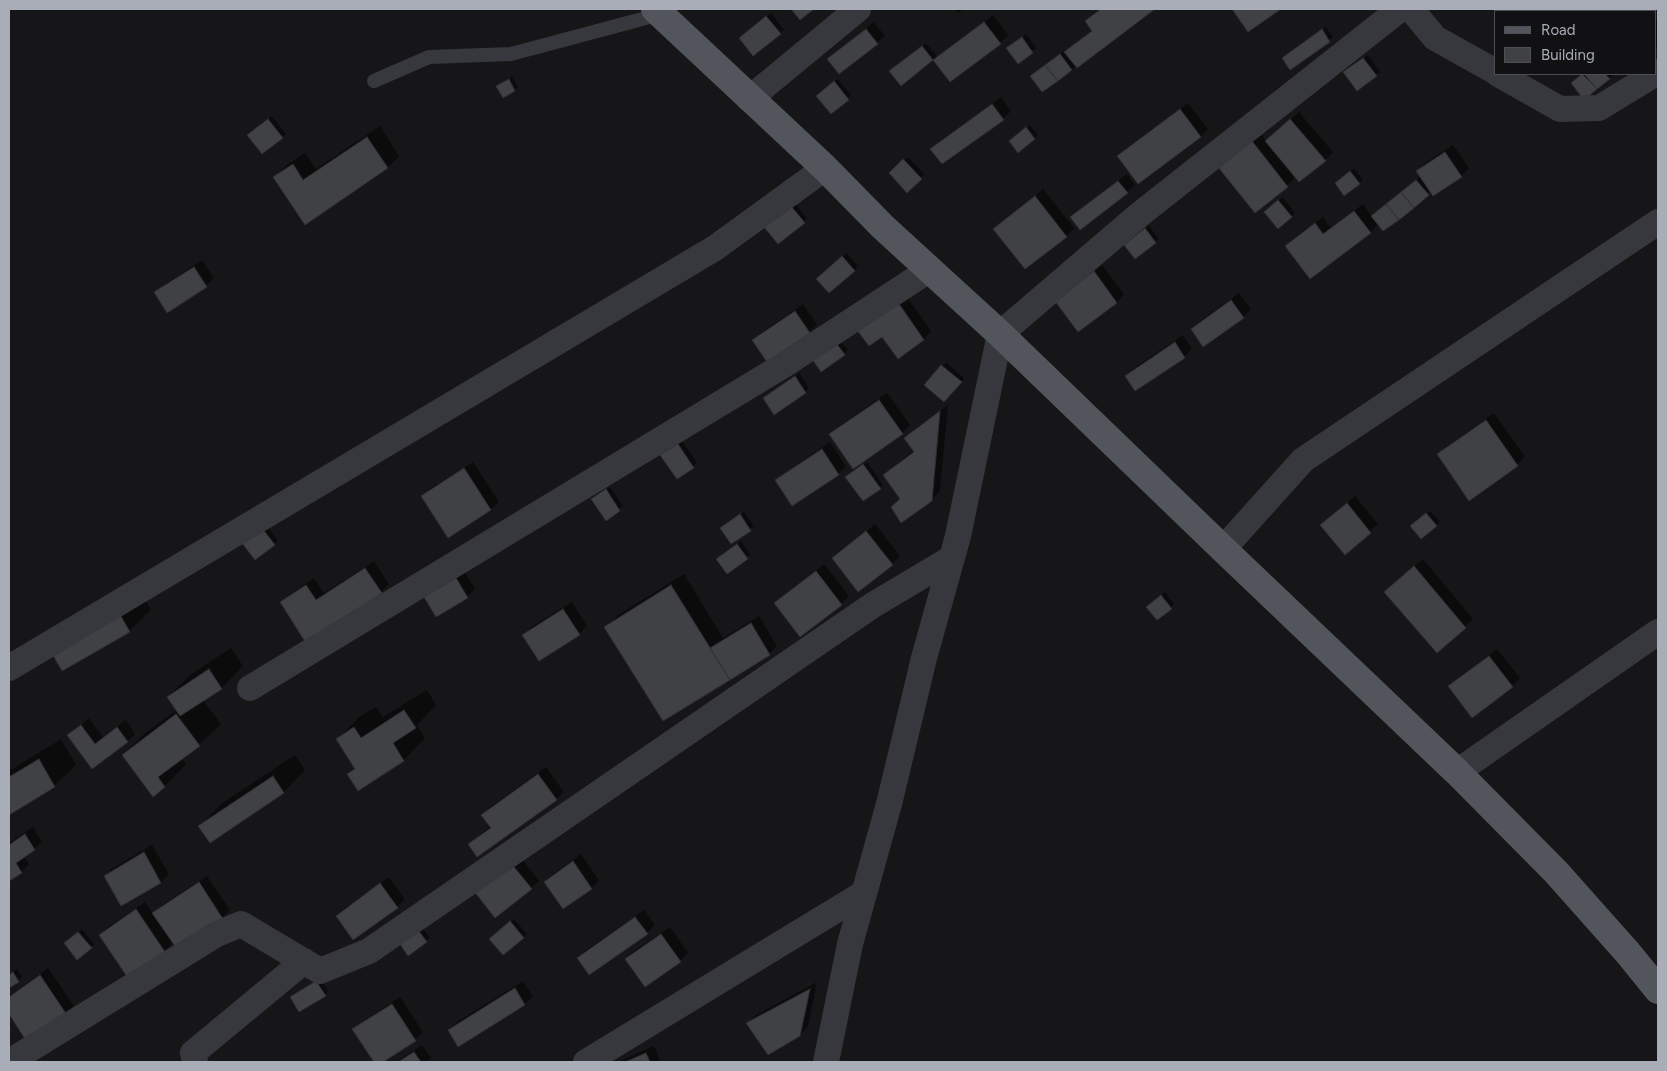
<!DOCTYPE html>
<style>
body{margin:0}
#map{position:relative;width:1667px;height:1071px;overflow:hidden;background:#161618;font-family:Figtree,sans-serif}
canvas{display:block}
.frame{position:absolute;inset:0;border:10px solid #a8adb8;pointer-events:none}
.legend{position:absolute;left:1494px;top:10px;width:162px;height:65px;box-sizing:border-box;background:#111113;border:1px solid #4d4f55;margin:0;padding:6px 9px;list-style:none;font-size:15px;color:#a8adb8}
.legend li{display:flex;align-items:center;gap:10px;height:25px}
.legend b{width:25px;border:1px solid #4d4f55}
</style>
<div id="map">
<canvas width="1667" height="1071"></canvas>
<div class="frame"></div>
<ul class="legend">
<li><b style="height:6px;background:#53555c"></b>Road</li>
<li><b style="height:14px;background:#404145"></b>Building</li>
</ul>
</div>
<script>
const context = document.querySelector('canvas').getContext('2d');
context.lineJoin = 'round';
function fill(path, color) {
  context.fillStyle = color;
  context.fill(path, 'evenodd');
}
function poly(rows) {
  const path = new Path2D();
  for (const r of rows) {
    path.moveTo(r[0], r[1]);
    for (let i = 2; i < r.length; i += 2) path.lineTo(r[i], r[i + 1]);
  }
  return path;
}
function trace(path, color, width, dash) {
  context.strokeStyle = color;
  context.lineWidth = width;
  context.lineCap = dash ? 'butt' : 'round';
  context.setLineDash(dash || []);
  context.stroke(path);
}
const shadow = poly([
 [954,9,964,9,958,13],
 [1100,9,1153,9,1043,91,1036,72,1064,51,1065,53,1093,30,1086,21],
 [1611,9,1629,9,1625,11,1612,11],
 [771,13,784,30,780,33,744,35],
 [993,15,1008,35,1000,43,950,81,934,59,901,84,894,68,926,43,938,58],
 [1656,20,1658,23,1658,46,1656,48],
 [874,22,885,36,877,43,829,59],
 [1326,27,1333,37,1290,68,1283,58],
 [1026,34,1036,48,1018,62,1011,45],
 [1368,55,1380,72,1376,75,1348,69],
 [1583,74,1614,74,1585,98,1576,80],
 [512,76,518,87,515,90,498,86],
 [838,79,851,95,848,99,821,92],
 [1001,97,1011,111,1003,119,932,149,940,141],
 [1188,103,1208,129,1200,137,1119,156,1127,148],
 [1299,112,1333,152,1325,160,1296,177,1287,186,1220,167,1261,134,1266,141],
 [272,116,286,134,262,153,253,132],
 [1030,125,1038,135,1018,151,1014,138],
 [380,126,399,156,388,168,305,223,275,177,287,165,305,153,316,169],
 [1453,145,1469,168,1461,176,1431,191,1379,224,1370,232,1310,277,1286,246,1294,238,1323,217,1331,228,1363,204,1372,217,1421,176,1418,171,1425,163],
 [908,157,924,174,907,191,890,173],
 [1354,168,1363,180,1359,183,1340,180],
 [1127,174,1135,185,1127,192,1072,217,1080,210],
 [1043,189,1074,228,1066,236,995,229],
 [1283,197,1295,213,1278,227,1269,208],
 [795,203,807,218,804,222,766,227],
 [1149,226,1159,239,1155,242,1129,241],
 [847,253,858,267,854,270,821,275],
 [202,260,214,278,206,286,156,293,164,285],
 [1102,265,1124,294,1117,302,1078,330,1065,294],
 [1239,293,1251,309,1243,317,1193,329,1200,321],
 [905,294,931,331,924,339,898,357,882,335],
 [803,304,817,324,809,332,754,340,762,332],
 [1183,335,1192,349,1184,357,1127,376,1134,368],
 [838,337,848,350,822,370],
 [946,362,964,378,948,397,926,385],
 [799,373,809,388,805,392,764,398],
 [887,393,910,425,902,433,831,434,839,426],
 [948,405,940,491,931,500,901,498,884,475,914,450,906,438,914,430],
 [1494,413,1525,457,1517,465,1470,499,1439,455,1446,447],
 [682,441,697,463,677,478,662,456],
 [830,442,846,466,838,474,777,481,785,473],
 [473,462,499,502,491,509,448,537,423,497,430,489],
 [867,462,883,485,880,488,850,473],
 [610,487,623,506,606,519,596,496],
 [1355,496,1378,524,1345,553,1330,517],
 [1430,511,1440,522,1436,525,1416,523],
 [744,512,754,526,731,542,726,524],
 [875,524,900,556,892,564,834,558],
 [266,525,278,540,255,559],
 [741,541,750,554,747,558,721,556],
 [1423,559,1473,619,1437,651,1393,584],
 [374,561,389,584,381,592,307,641,281,603,289,595,314,578,324,593],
 [824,564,849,596,841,604,776,603],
 [464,571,475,589,467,597,426,597],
 [684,574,723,638,759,616,777,646,769,654,663,719,606,627,618,615],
 [140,591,151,610,129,631,74,629],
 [1165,592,1174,604,1171,608,1151,603],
 [572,602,587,626,579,634,524,635,531,627],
 [231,648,243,666,222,688,203,700,221,724,199,745,182,758,186,764,165,786,153,795,123,755,145,733,177,710,168,697,190,675],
 [1497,649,1520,678,1512,686,1450,686,1457,679],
 [427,690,436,705,417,725,425,738,404,760,358,789,349,774,355,767,338,739,359,717,376,707,383,717],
 [89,718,103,737,126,720,135,734,128,741,93,767,69,735],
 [61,739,76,765,54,786,9,813,9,771],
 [295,755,305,770,284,792,210,841,200,826,221,804],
 [546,767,564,792,556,799,469,844,491,826,483,815,490,807],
 [33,827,42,842,24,856,29,864,21,872,9,880,9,843],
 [152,845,169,874,161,882,121,904,105,876,113,868],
 [581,854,599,880,592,888,564,907,545,882,553,874],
 [519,855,539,881,531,888,476,891],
 [207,876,230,910,222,918,173,942,165,951,128,976,100,935,108,927,145,902,153,914,162,905],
 [389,877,405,899,397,907,337,916,345,908],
 [644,910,655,925,647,933,578,958,586,950],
 [514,919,527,934,523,937,494,935],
 [422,927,430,938,426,941,401,944],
 [670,927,688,953,680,961,626,959,634,951],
 [82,929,94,944,91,947,69,940],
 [48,968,74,1006,66,1014,28,1040,9,1012,9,996],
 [17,969,22,977,9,987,9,975],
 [320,978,328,991,325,995,295,994],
 [523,981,533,996,525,1004,459,1045,449,1030,457,1022],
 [817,982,808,1026,800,1035,748,1023,756,1015],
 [400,997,423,1032,415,1040,381,1062,375,1062,354,1030,362,1022],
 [422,1045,431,1058,427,1062,396,1062],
 [654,1046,661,1062,618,1062]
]);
const building = poly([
 [791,9,814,9,800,20,791,9],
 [1101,9,1155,9,1077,68,1064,52,1092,31,1085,21,1101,9],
 [1232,9,1281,9,1248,32,1232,9],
 [1502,9,1534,9,1528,11,1503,11,1502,9],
 [766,16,781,34,753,56,739,38,766,16],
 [984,22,1001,44,950,82,933,60,984,22],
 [866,29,878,44,839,74,827,59,866,29],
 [1322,29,1330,42,1290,70,1282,58,1322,29],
 [1022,37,1033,53,1018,64,1006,48,1022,37],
 [922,46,933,60,901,86,889,71,922,46],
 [1060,54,1072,70,1058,81,1045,65,1060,54],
 [1363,58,1377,76,1357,91,1343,72,1363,58],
 [1045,65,1058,81,1042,92,1030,76,1045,65],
 [1582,74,1597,89,1584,100,1571,83,1582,74],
 [1584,74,1605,74,1610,79,1597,89,1584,74],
 [509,79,515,91,503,98,496,86,509,79],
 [834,81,849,100,831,114,816,96,834,81],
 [992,104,1004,120,942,164,930,149,992,104],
 [1180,109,1201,137,1138,184,1117,156,1180,109],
 [268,119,283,138,262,154,247,135,268,119],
 [1290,119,1326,161,1299,182,1265,141,1290,119],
 [1026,127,1035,139,1018,153,1009,141,1026,127],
 [367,137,388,168,305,225,273,177,293,164,303,180,367,137],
 [1252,141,1288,187,1255,213,1218,167,1252,141],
 [1445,152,1462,177,1433,196,1416,171,1445,152],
 [903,159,922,179,907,193,889,173,903,159],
 [1350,171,1360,184,1344,196,1335,183,1350,171],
 [1416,180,1429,195,1414,208,1401,192,1416,180],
 [1118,181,1128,193,1080,230,1070,217,1118,181],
 [1401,192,1414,208,1399,220,1386,204,1401,192],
 [1035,196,1067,237,1025,269,993,229,1035,196],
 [1278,200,1292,217,1278,229,1264,212,1278,200],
 [1386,204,1399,220,1383,231,1371,216,1386,204],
 [791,206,805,223,778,244,764,227,791,206],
 [1354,211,1371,233,1310,279,1285,246,1315,223,1323,234,1354,211],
 [1145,228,1156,243,1135,259,1124,245,1145,228],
 [842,256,855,271,829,293,816,279,842,256],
 [194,267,207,287,167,313,154,292,194,267],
 [1094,271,1117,303,1078,332,1055,301,1094,271],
 [1231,300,1244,318,1203,347,1191,329,1231,300],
 [897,301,924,340,898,359,882,337,869,346,857,330,897,301],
 [795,311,810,333,767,362,752,340,795,311],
 [834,340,845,355,821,372,810,356,834,340],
 [1175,342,1185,358,1135,391,1125,376,1175,342],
 [941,365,962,382,944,402,924,385,941,365],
 [795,376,806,393,774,415,763,398,795,376],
 [879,400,903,434,853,469,829,434,879,400],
 [940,411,932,501,901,523,891,507,900,499,883,475,914,452,904,438,940,411],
 [1486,420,1518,466,1469,501,1437,454,1486,420],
 [678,444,694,468,677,479,660,455,678,444],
 [822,449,839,475,792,506,775,480,822,449],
 [863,464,881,489,863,501,845,477,863,464],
 [464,468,491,510,448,538,421,496,464,468],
 [606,489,620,511,606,521,591,499,606,489],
 [1347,503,1371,533,1345,555,1320,525,1347,503],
 [1426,513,1437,526,1421,539,1410,526,1426,513],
 [740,514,751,531,731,544,720,528,740,514],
 [262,528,275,545,255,560,242,543,262,528],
 [866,531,893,565,858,592,832,558,866,531],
 [737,544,748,559,727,574,716,559,737,544],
 [1414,566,1466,628,1437,653,1384,592,1414,566],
 [365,568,382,593,306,643,280,602,306,585,316,600,365,568],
 [816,571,842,605,800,637,774,603,816,571],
 [456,578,468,598,436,617,424,597,456,578],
 [671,585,730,680,663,721,604,627,671,585],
 [1161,595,1172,609,1157,620,1146,607,1161,595],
 [563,609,580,635,539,661,522,635,563,609],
 [118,611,130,632,62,671,50,650,118,611],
 [751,623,770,655,730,680,710,648,751,623],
 [1489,656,1513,687,1472,718,1448,686,1489,656],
 [209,669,222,689,180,716,167,697,209,669],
 [404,710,416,728,393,743,404,761,358,791,347,774,355,769,336,739,354,727,361,738,404,710],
 [176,714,200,746,158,777,165,787,153,797,122,755,176,714],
 [81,725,95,744,117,727,128,742,92,769,67,735,81,725],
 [39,759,55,787,9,815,9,777,39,759],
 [538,774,557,800,477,857,468,844,491,828,481,815,538,774],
 [273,776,284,793,210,843,198,826,273,776],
 [25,834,35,850,16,863,22,873,9,881,9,845,25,834],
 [144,852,161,883,121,906,104,876,144,852],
 [573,861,592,889,563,909,544,882,573,861],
 [510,862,532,889,495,918,474,891,510,862],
 [199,882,223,919,177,949,152,913,199,882],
 [380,883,398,908,353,940,336,916,380,883],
 [136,909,165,952,128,978,99,935,136,909],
 [635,917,648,934,589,975,577,958,635,917],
 [510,921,524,938,503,955,489,939,510,921],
 [418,930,427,942,408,956,400,944,418,930],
 [78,932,92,948,77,960,64,943,78,932],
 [661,934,681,962,645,987,625,959,661,934],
 [13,972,19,982,9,988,9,975,13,972],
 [40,975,67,1015,27,1042,9,1014,9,997,40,975],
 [316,981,326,996,299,1012,290,997,316,981],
 [515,988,525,1005,458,1047,448,1030,515,988],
 [810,989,800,1036,768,1055,746,1023,810,989],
 [392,1004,416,1041,383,1062,374,1062,352,1029,392,1004],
 [414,1052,421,1062,398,1062,414,1052],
 [646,1053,650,1062,625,1062,646,1053]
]);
const service = poly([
 [374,81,429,57,511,54,661,14]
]);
const minor = poly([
 [1411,9,1435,38,1496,72],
 [1498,74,1560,109,1599,108,1658,72],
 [749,99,858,9],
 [1223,549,1303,460,1658,222],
 [9,668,715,248,825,168],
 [250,688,784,365,929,270],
 [1457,772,1658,632],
 [9,1062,217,934,241,924,320,971,369,951,873,605,952,558],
 [195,1062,193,1053,304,961],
 [586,1062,864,893],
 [826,1062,850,944,889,804,924,658,958,536,1000,334,1139,215,1400,9]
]);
const primary = poly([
 [655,9,825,168,883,227,1000,334,1223,549,1457,772,1556,872,1628,953,1658,990]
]);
fill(shadow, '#0007');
fill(building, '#404145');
trace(building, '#303034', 1);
trace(service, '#37383d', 14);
trace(minor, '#37383d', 26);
trace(primary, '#53555c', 28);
</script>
